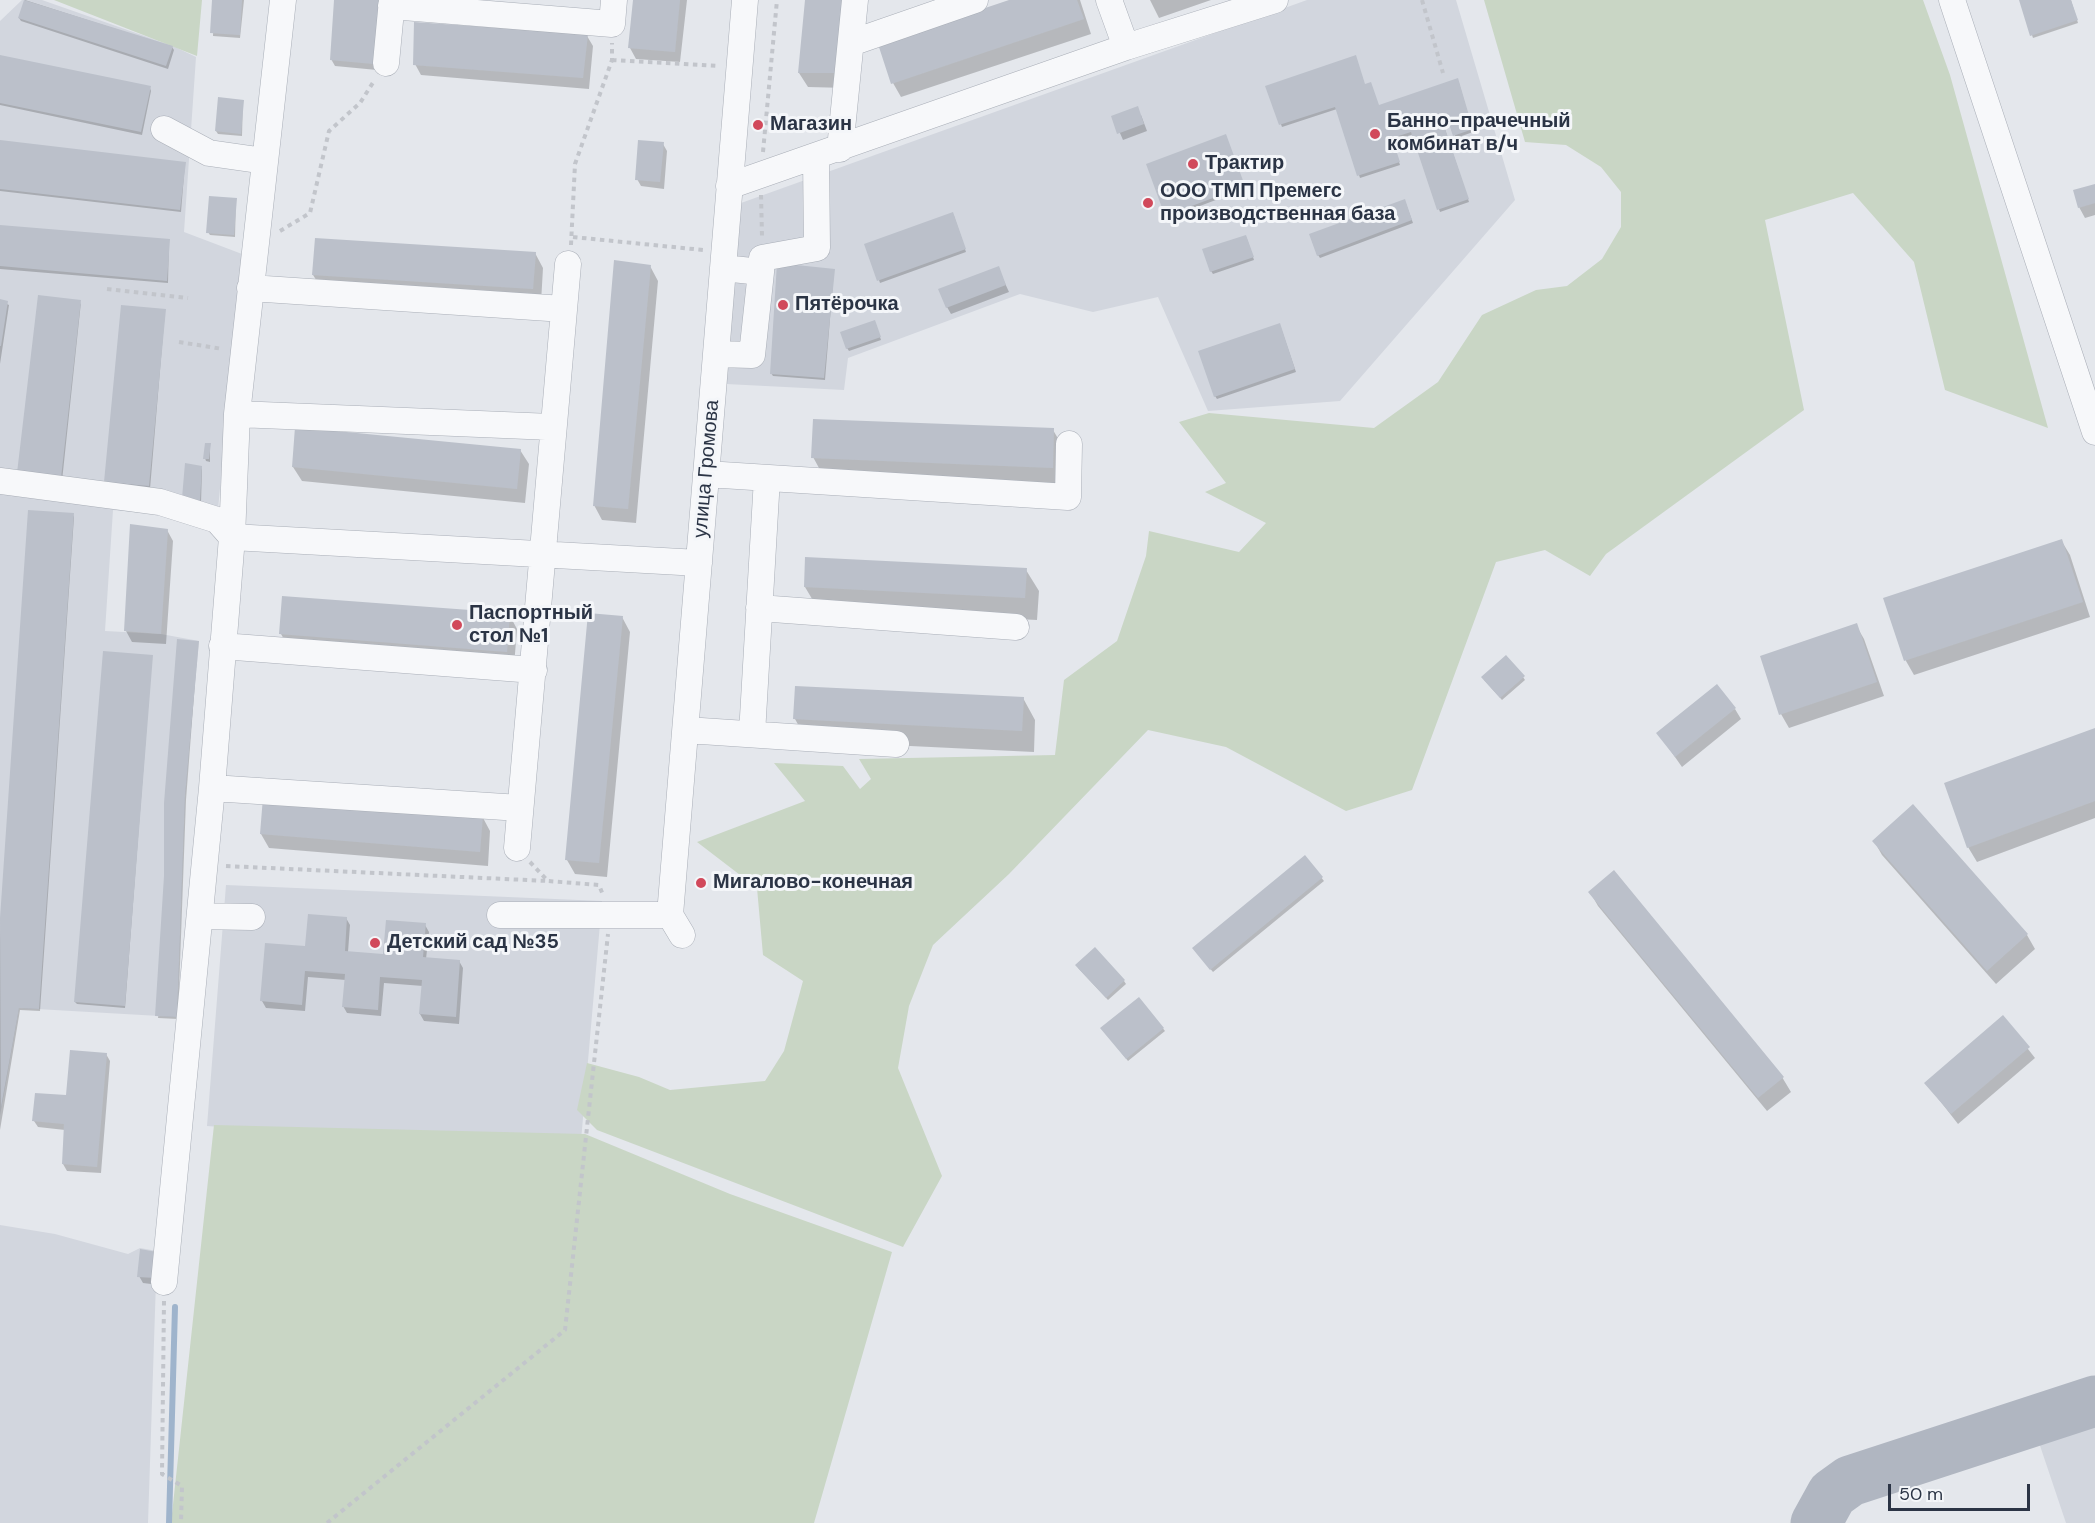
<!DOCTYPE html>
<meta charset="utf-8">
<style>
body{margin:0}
#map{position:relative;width:2095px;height:1523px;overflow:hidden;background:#e4e7ec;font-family:"DM Sans",sans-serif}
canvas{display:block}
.scale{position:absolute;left:1888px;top:1484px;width:142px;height:27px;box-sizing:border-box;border:3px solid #2b3445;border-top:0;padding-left:8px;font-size:18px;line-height:21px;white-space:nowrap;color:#2b3445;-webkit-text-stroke:4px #f4f6f9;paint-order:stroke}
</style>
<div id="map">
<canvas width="2095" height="1523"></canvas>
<div class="scale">50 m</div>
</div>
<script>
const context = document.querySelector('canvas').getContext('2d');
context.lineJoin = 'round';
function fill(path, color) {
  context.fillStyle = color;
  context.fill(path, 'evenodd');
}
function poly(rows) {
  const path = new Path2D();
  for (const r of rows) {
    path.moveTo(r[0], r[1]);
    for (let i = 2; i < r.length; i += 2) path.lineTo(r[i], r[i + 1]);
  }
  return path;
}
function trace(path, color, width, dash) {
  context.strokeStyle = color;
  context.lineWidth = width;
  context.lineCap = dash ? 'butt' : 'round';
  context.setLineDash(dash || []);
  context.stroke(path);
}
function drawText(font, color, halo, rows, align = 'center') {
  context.font = font + ' "DM Sans",sans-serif';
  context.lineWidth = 6;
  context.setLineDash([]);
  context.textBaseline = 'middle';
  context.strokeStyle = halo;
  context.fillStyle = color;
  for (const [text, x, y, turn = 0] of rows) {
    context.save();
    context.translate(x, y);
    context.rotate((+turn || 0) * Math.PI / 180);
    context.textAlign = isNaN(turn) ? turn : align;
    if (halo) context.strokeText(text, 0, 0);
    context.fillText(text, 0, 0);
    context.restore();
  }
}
const built = poly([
 [22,0,42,0,173,46,196,57,184,232,242,254,217,520,113,510,105,631,161,634,199,641,185,796,177,1017,19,1008,0,1116,0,21],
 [1307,0,1456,0,1515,200,1340,401,1208,411,1158,297,1093,312,1020,294,848,358,844,390,726,384,741,203],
 [226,885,602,901,580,1152,207,1126],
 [0,1225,55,1234,128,1254,140,1248,157,1251,148,1523,0,1523],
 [2095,1381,2095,1523,2066,1523,2026,1404]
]);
const green = poly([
 [54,0,202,0,197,56],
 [1484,0,1923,0,1950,75,2048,428,1945,390,1914,262,1853,193,1765,220,1804,410,1606,554,1590,576,1545,550,1496,562,1412,790,1346,811,1226,747,1148,730,1009,874,933,945,909,1006,898,1068,942,1176,903,1247,597,1130,577,1110,587,1063,639,1077,670,1090,765,1081,784,1051,803,981,763,955,757,888,697,842,805,801,774,763,843,766,860,789,871,779,859,759,1055,755,1064,680,1117,641,1146,556,1149,531,1239,552,1266,523,1205,492,1226,483,1179,422,1209,413,1374,428,1438,382,1482,315,1536,290,1567,286,1602,259,1621,227,1621,192,1601,167,1566,145,1525,142],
 [214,1125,585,1134,730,1194,892,1252,814,1523,171,1523]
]);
const shadow = poly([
 [25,0,172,47,174,50,168,69,21,21,19,18],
 [214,0,244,0,240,38,213,36],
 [336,0,358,0,377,70,335,66,331,59],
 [635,0,687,0,680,62,636,59,630,48],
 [807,0,847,88,808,87,799,73],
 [1014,0,1080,0,1091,34,901,97,893,83],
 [1150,0,1211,0,1159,18],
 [2020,0,2071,0,2078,23,2033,38],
 [587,36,593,46,589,89,421,75,415,64],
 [0,57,150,88,151,91,142,135,0,105],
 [1459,83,1473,132,1456,138,1450,124,1444,126,1469,202,1440,212,1414,134,1392,141,1400,165,1360,178,1337,109,1282,127,1267,87,1365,86,1379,106],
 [243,101,242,136,218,134,216,131],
 [1141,115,1147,131,1123,140,1113,117],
 [1226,138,1245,189,1168,218,1166,215],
 [0,141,185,163,181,212,0,191],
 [663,144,667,151,664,189,641,186,637,179],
 [2095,185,2095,215,2085,218,2079,207],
 [236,200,235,237,210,235,208,232],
 [1406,204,1413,223,1320,258,1318,255],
 [954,216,966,252,880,283,879,280],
 [0,226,169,241,168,283,0,269],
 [1247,239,1254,260,1213,274,1211,271],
 [535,253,543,268,541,303,322,289,313,275],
 [650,266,658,281,636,523,602,520,594,505],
 [998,268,1009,292,951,314,947,307],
 [834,270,825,380,773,376,771,373],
 [0,301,9,305,0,364],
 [81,302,62,481,20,476],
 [165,311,150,489,107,485],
 [876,325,881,340,849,351,847,348],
 [1281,328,1296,372,1217,399,1215,396],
 [1053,430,1066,452,1064,489,825,479,813,457],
 [210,445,210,462,206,461,205,458],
 [520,450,529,464,525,503,302,481,293,467],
 [201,467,202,470,201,503,184,498],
 [30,511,73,515,74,517,40,1011,20,1010,0,1130,0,940],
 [167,530,173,541,166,644,132,642,126,631],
 [2061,540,2070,555,2090,617,1914,675,1906,661,1885,599],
 [1026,570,1039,591,1037,620,818,609,805,587],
 [509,614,517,629,514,666,289,648,281,634],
 [622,617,630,632,607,877,575,874,567,860],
 [1856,625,1864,639,1884,696,1789,728,1781,714],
 [198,643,186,800,178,1019,158,1018],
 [152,656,125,1008,77,1004,75,1002],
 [1523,677,1525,680,1502,700,1484,680],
 [1023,698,1035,720,1034,752,807,741,795,719],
 [1735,709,1741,719,1682,767,1658,733],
 [2095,730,2095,818,1977,862,1968,847],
 [482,816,490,831,488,866,269,848,261,834],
 [1874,841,2027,935,2035,949,1996,984,1882,855],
 [1305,857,1324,881,1213,972,1195,951],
 [1590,892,1782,1077,1791,1092,1767,1111,1598,906],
 [346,918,350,925,348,952,385,955,425,925,429,932,426,959,459,961,463,968,459,1024,424,1021,420,1014,423,986,384,983,381,1016,347,1013,343,1006,346,980,308,977,305,1011,266,1008,262,1001,307,947],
 [1078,968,1124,981,1126,984,1108,1000],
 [1139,999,1165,1031,1128,1061,1104,1031],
 [2003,1017,2035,1058,1958,1124,1926,1083],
 [106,1054,110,1061,101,1173,67,1171,63,1164,65,1130,38,1127,34,1121,68,1096],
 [141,1251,159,1285,143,1283,139,1276]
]);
const stream = poly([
 [169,1523,175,1307]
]);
const taxiway = poly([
 [1816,1523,1832,1494,1850,1481,2095,1401]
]);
const building = poly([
 [24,0,173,46,166,66,18,18],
 [212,0,242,0,240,35,210,33],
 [334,0,380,0,374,64,330,60],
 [633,0,680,0,675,52,628,48],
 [805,0,845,0,839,73,798,73],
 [1009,0,1077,0,1084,19,891,84,878,44],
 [2019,0,2071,0,2078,20,2030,36],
 [414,22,588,34,583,78,413,65],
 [0,55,151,86,141,132,0,103],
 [1356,55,1365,84,1371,82,1379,105,1458,78,1473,129,1453,136,1448,121,1443,123,1469,199,1437,210,1411,132,1392,138,1400,162,1357,176,1335,107,1279,125,1265,86],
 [218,97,244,100,241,134,215,131],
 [1138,106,1144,124,1117,134,1111,116],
 [1226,134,1245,186,1165,216,1146,164],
 [0,140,186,162,180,210,0,189],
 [638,140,664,142,660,182,635,180],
 [2095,184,2095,203,2078,208,2073,190],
 [209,196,237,198,234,235,206,233],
 [1405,199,1412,220,1317,256,1309,234],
 [953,212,966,249,877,281,864,244],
 [0,225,170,239,167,281,0,266],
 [1246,235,1254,257,1210,272,1202,249],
 [315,238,536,252,533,289,312,275],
 [614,260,651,265,628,509,593,506],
 [777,263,835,269,824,378,770,374],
 [999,266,1006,285,946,308,938,289],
 [38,295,81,300,61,478,17,473],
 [0,299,8,301,1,346,0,346],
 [121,305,166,309,149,486,104,482],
 [875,320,881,337,846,349,840,332],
 [1280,323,1295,369,1214,397,1198,351],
 [813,419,1054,428,1053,468,811,458],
 [295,427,521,449,517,489,292,467],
 [205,443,211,443,209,459,203,459],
 [185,463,202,466,200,501,182,498],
 [28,510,74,513,39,1009,19,1008,1,1107,0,918],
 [130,524,168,529,161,634,124,631],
 [2062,539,2083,602,1904,661,1883,598],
 [805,557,1027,568,1025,598,804,587],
 [282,596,510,613,507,652,279,634],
 [588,613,623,616,599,863,565,860],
 [1857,623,1877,682,1779,715,1760,656],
 [177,639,199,641,185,796,177,1017,155,1016,164,876,164,803],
 [103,651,153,655,125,1006,74,1002],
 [1506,655,1525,676,1500,698,1481,677],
 [1717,684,1736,708,1675,757,1656,733],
 [795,686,1024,697,1022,731,793,719],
 [2095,728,2095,801,1967,848,1944,783],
 [263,797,483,815,480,852,260,834],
 [1913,804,2028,934,1987,971,1872,841],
 [1305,855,1323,877,1210,970,1192,948],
 [1614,870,1784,1077,1758,1098,1588,892],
 [308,914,347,917,345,951,383,954,386,920,426,923,423,957,460,960,456,1017,419,1014,422,980,380,977,378,1010,342,1007,345,974,305,971,302,1005,260,1001,265,943,305,946],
 [1095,947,1125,980,1106,998,1075,965],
 [1139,997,1164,1028,1126,1059,1100,1028],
 [2003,1015,2030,1047,1951,1114,1924,1083],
 [70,1050,107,1053,97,1167,62,1164,64,1124,32,1121,35,1093,66,1095],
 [140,1249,157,1252,156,1278,137,1277]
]);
const path = poly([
 [1422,0,1443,73],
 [612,60,719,66],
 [763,152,777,0],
 [761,195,762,236],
 [280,231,310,213,329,131,360,103,374,81],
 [573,237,703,250],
 [571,245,575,164,612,60,612,43],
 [107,289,188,298],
 [179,342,223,349],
 [530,862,548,881,599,885,603,895],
 [226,866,548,881],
 [164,1301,162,1474,182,1486,181,1523],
 [327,1523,565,1330,608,934]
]);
const minor = poly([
 [1109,0,1126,47],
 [1952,0,2095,432],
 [391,6,612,24,614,0],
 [851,43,975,0],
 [386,63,392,0],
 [164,129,209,153,265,161],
 [840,149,855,0],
 [729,186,1126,47,1275,0],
 [761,272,762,258,817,248,816,157],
 [250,288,564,309],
 [716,354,752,355,761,272,723,268],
 [237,414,552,427],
 [706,474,1068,497,1069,444],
 [0,481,160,502,217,520,232,537,699,563],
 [759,608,1016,627],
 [222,646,534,670],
 [686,730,896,744],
 [752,734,767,478],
 [212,788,520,808],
 [517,848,568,264],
 [500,915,670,915],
 [200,916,252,917],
 [682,935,670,915,745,0],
 [164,1282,212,788,232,537,237,414,283,0]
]);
const markers = [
 [758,125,6,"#d1495b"],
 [1375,134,6,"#d1495b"],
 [1193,164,6,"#d1495b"],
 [1148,203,6,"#d1495b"],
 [783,305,6,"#d1495b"],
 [457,625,6,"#d1495b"],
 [701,883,6,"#d1495b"],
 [375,943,6,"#d1495b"]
];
const poiNames = [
 ["Банно-прачечный",1387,122],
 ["комбинат в/ч",1387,145],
 ["Магазин",770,125],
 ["Трактир",1205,164],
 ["ООО ТМП Премегс",1160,192],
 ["производственная база",1160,215],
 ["Пятёрочка",795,305],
 ["Паспортный",469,614],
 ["стол №1",469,637],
 ["Мигалово-конечная",713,883],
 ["Детский сад №35",387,943]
];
const streetNames = [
 ["улица Громова",707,469,-85]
];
fill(built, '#d2d6de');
fill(green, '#c9d6c5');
fill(shadow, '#0003');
trace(stream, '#9fb4cc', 6);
trace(taxiway, '#b0b6c1', 51);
fill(building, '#bbc0ca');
trace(minor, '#a9aeb7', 27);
trace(path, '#c2c5cb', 4, [4.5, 4.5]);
trace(minor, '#f7f8fa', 26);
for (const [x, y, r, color] of markers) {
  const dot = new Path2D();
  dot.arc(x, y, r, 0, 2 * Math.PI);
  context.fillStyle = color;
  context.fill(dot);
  trace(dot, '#f4f6f9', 2);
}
drawText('bold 20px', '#2b3445', '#f4f6f9', poiNames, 'left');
drawText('20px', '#2b3445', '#f4f6f9', streetNames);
</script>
